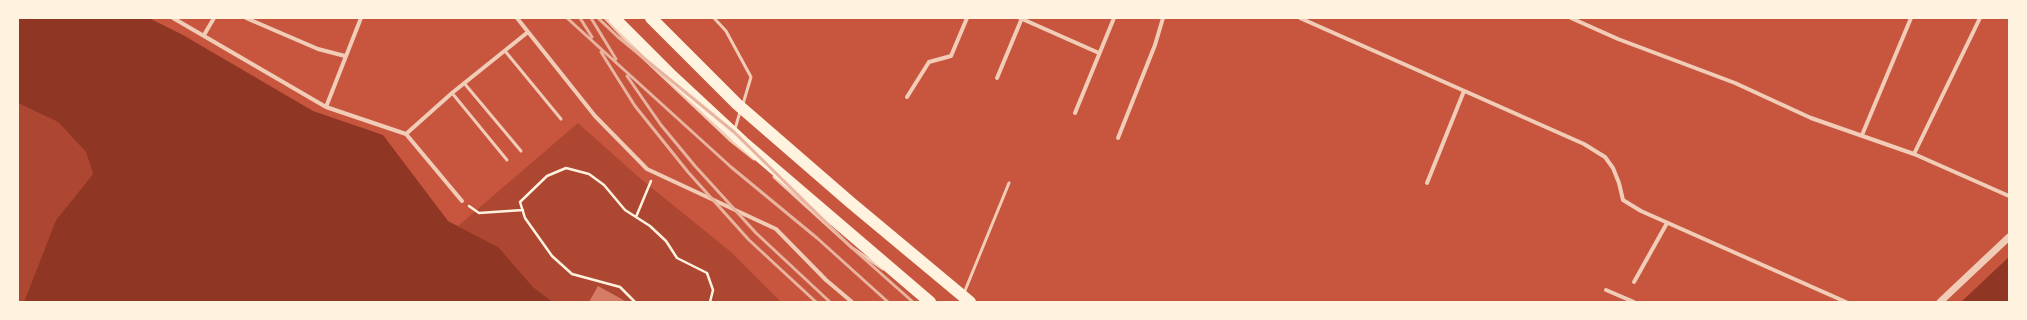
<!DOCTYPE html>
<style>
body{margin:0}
#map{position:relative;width:2027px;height:320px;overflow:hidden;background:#c8553d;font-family:Jost,sans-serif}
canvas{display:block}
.frame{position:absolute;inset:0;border:19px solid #fff3e0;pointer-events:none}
</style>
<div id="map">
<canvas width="2027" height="320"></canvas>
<div class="frame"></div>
</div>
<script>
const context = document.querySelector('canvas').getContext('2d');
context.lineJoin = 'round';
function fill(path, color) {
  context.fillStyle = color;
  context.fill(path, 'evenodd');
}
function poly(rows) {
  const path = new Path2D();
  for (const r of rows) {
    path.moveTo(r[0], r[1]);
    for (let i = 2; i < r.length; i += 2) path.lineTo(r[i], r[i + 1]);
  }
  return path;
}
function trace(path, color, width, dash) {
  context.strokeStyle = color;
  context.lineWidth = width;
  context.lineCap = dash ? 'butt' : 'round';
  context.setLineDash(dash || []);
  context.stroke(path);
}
const green = poly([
 [18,103,58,122,86,152,93,174,56,220,24,302,18,302],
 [578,123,642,180,731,252,781,302,553,302,533,287,496,246,458,226]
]);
const water = poly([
 [18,18,149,18,183,35,313,111,383,135,448,221,498,247,533,287,553,302,24,302,56,220,93,174,86,152,58,122,18,103],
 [2009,257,2009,302,1961,302]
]);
const building = poly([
 [598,286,627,302,589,302]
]);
const path = poly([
 [469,206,479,213,523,210],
 [636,217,651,181],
 [635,302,620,287,572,274,552,256,525,218,520,202,547,176,566,168,589,174,604,185,625,210,650,226,666,241,677,258,707,273,713,290,710,302]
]);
const service = poly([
 [605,18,640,55,730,140,754,159],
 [714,18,726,31,751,77,743,104],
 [505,51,561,119],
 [464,83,521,151],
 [452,93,507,160],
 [735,129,740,112],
 [774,177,851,247,883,269],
 [964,293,1009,183]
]);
const minor = poly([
 [173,18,326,107,406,134,462,201],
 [246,18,318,49,345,56],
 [517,18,595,116,647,169,776,229,826,280,852,302],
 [1020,18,1099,53],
 [1300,18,1584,144,1605,157,1613,168,1619,183,1623,200,1641,211,1846,302],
 [1571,18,1618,39,1735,83,1811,118,1914,154,2009,196],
 [204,35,214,18],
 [997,78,1022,18],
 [907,97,929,62,951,56,967,18],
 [326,107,361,18],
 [1075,113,1114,18],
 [406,134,452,93,528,32],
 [1862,135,1911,18],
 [1118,138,1155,45,1163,18],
 [1914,154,1980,18],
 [1427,183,1464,91],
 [1634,282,1667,223],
 [1606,290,1634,302]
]);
const tertiary = poly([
 [1940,302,2009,237]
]);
const motorway = poly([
 [614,18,672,76,743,142,930,302],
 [651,18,737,104,850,202,970,302]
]);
const rail = poly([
 [567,18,731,167,817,238,888,302],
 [580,18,592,37],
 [591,18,616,59],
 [598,18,618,37,734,132,851,247,913,302],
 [601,52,635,106,688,172,749,240,816,302],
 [627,76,661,125,695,166,756,233,830,302]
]);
fill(green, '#ae4732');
fill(water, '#8f3625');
fill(building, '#d67c66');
trace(path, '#fff3e0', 2.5);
trace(service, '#f1ccb7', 3);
trace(minor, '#f1ccb7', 4);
trace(tertiary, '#f1ccb7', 7);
trace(motorway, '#fff3e0', 12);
trace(rail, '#e9b49f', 3);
</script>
